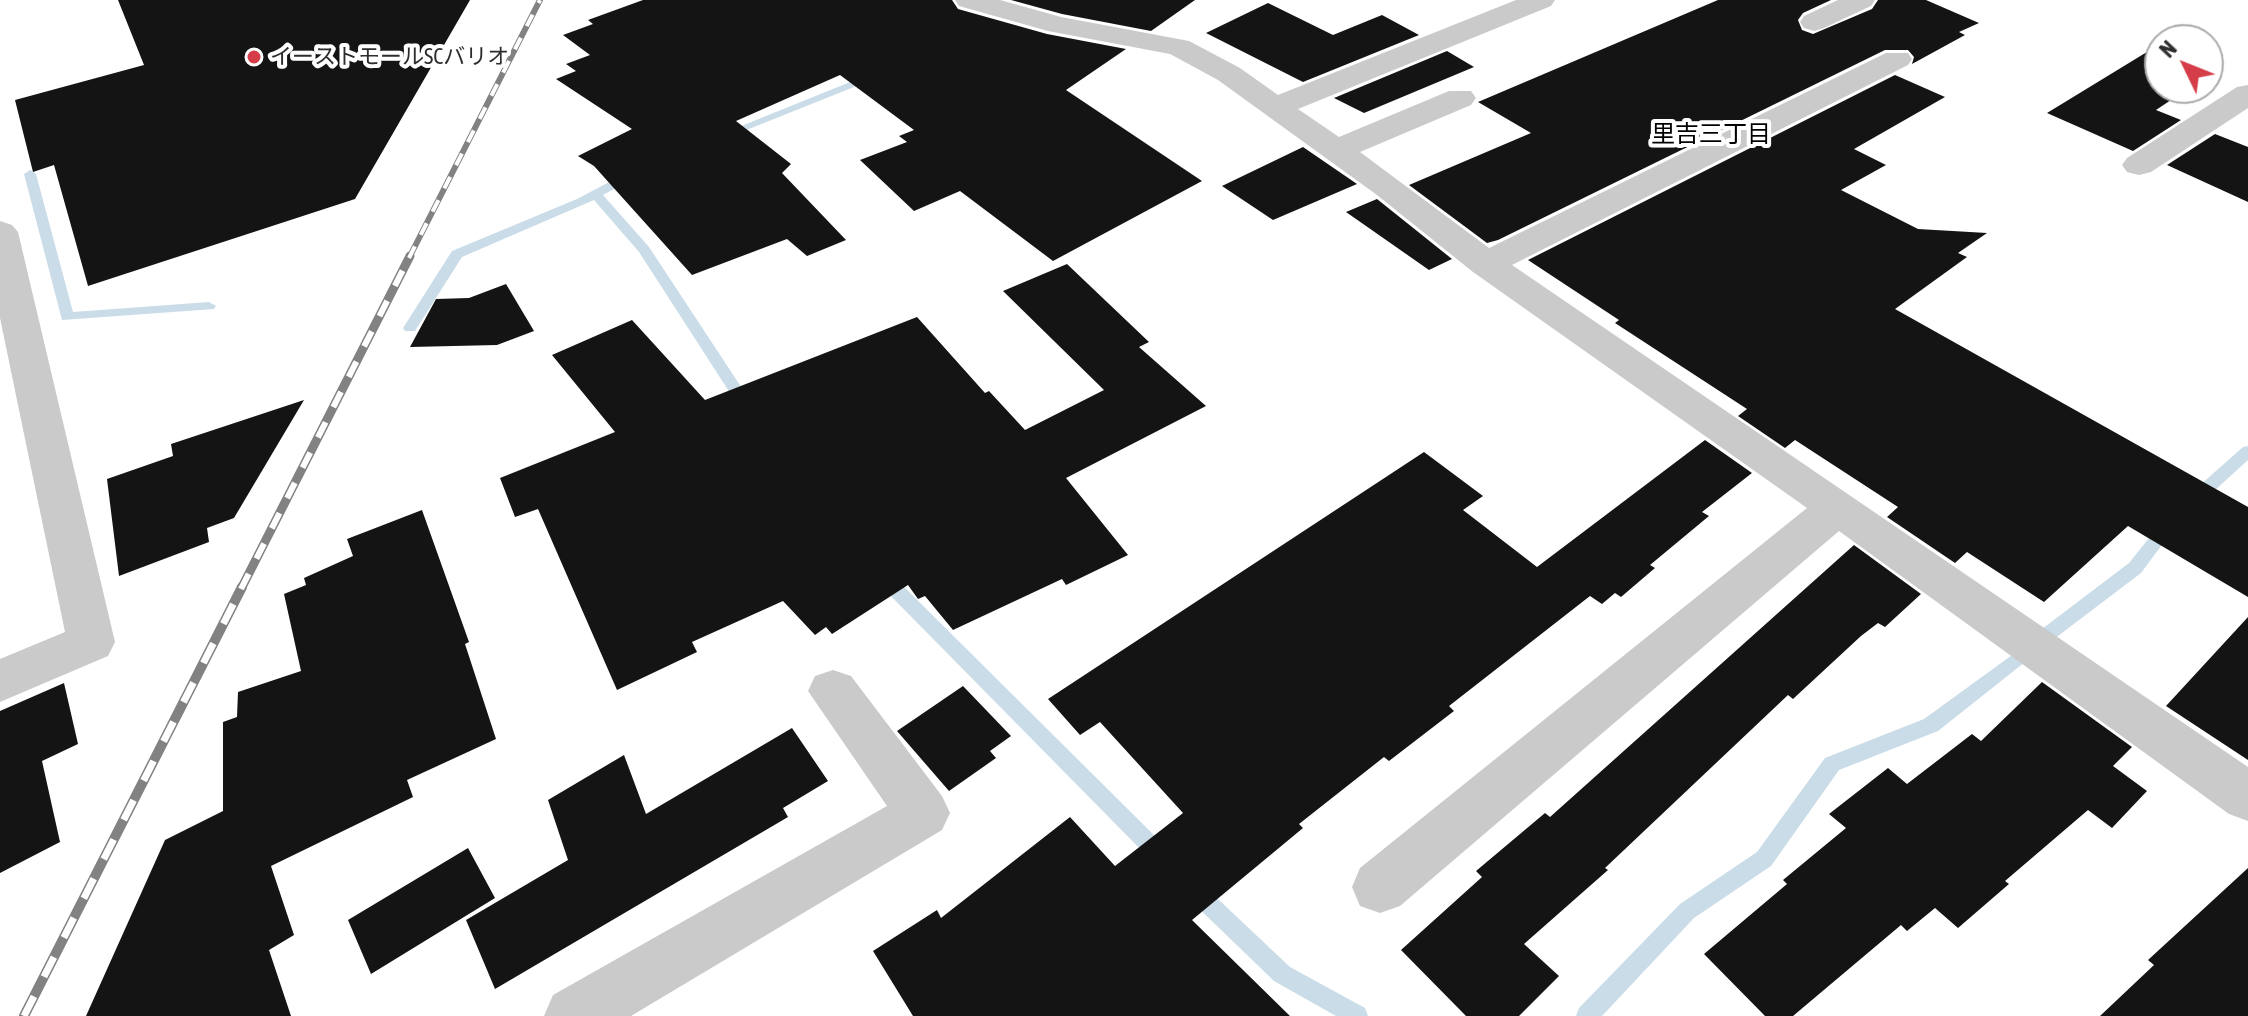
<!DOCTYPE html>
<meta charset="utf-8">
<style>
body{margin:0}
#map{position:relative;width:2248px;height:1016px;overflow:hidden;background:#fff;font-family:"Asap Condensed",sans-serif}
canvas{display:block}
.north{position:absolute;left:2144px;top:24px;width:80px;height:80px;box-sizing:border-box;background:#fff;border:2px solid #ababab;border-radius:50%;rotate:313deg;font-size:22px;font-weight:700;line-height:32px;text-align:center;color:#2d2d2d}
.north::after{content:'';display:block;margin:auto;width:28px;height:36px;background:#d53d48;clip-path:polygon(50% 0,100% 100%,50% 72%,0 100%)}
</style>
<div id="map">
<canvas width="2248" height="1016"></canvas>
<div class="north">N</div>
</div>
<script>
const context = document.querySelector('canvas').getContext('2d');
context.lineJoin = 'round';
function poly(rows) {
  const path = new Path2D();
  for (const r of rows) {
    path.moveTo(r[0], r[1]);
    for (let i = 2; i < r.length; i += 2) path.lineTo(r[i], r[i + 1]);
  }
  return path;
}
function fill(path, color) {
  context.fillStyle = color;
  context.fill(path, 'evenodd');
}
function trace(path, color, width, dash) {
  context.strokeStyle = color;
  context.lineWidth = width;
  context.lineCap = dash ? 'butt' : 'round';
  context.setLineDash(dash || []);
  context.stroke(path);
}
function drawText(font, color, halo, rows, align = 'center') {
  context.font = font + ' "Asap Condensed","Noto Sans JP",sans-serif';
  context.lineWidth = 8;
  context.setLineDash([]);
  context.textBaseline = 'middle';
  context.strokeStyle = halo;
  context.fillStyle = color;
  for (const [text, x, y, turn = 0] of rows) {
    context.save();
    context.translate(x, y);
    context.rotate((+turn || 0) * Math.PI / 180);
    context.textAlign = isNaN(turn) ? turn : align;
    if (halo) context.strokeText(text, 0, 0);
    context.fillText(text, 0, 0);
    context.restore();
  }
}
const stream = poly([
 [870,74,874,75,874,79,729,137,719,135,870,74],
 [30,170,36,174,73,312,209,302,216,306,214,309,62,320,24,174,30,170],
 [630,171,636,175,634,178,603,195,649,247,751,402,753,406,751,410,741,410,639,252,594,200,462,257,415,331,405,331,403,328,452,251,577,199,630,171],
 [2248,446,2248,460,2202,502,2190,502,2188,498,2190,494,2243,447,2248,446],
 [2168,520,2174,522,2176,526,2141,573,2054,639,2048,641,2042,639,2039,634,2042,629,2129,563,2162,522,2168,520],
 [882,569,888,571,1169,850,1172,857,1169,864,1162,866,1155,864,876,581,874,576,876,571,882,569],
 [2019,650,2025,652,2028,657,2025,662,1938,731,1839,770,1771,866,1694,918,1602,1016,1576,1016,1579,1008,1680,904,1757,852,1825,758,1924,719,2019,650],
 [1195,881,1202,884,1290,967,1365,1008,1368,1016,1336,1016,1274,981,1188,898,1185,891,1188,884,1195,881]
]);
const building = poly([
 [118,0,470,0,355,199,88,286,54,165,33,172,15,100,144,65],
 [643,0,952,0,958,9,1047,34,1126,49,1066,90,1202,181,1053,261,960,191,914,211,860,160,907,142,899,136,914,130,840,75,736,121,791,164,782,173,846,240,807,256,787,239,692,275,594,166,578,156,632,129,556,79,576,71,566,64,590,55,563,35,593,24,588,20],
 [1011,0,1195,0,1151,31,1062,14],
 [1718,0,1831,0,1803,13,1798,20,1802,30,1813,34,1872,9,1878,0,1926,0,1979,23,1959,32,1965,35,1912,64,1914,57,1908,50,1885,50,1498,240,1487,243,1409,185,1531,133,1478,102],
 [1268,3,1333,35,1382,15,1419,35,1303,82,1206,33],
 [2160,44,2160,88,2184,88,2177,93,2180,94,2156,110,2181,120,2133,151,2047,113],
 [1447,51,1474,67,1364,113,1334,98],
 [1895,75,1945,97,1854,149,1886,165,1841,190,1918,229,1987,233,1958,253,1967,257,1895,309,2248,507,2248,597,2128,526,2044,602,1967,552,1955,563,1887,517,1898,507,1795,440,1785,448,1738,416,1747,409,1615,323,1619,320,1528,260],
 [2215,134,2248,147,2248,202,2167,165],
 [1303,147,1357,184,1273,220,1222,186],
 [1377,199,1452,259,1429,270,1346,212],
 [1067,264,1149,342,1139,347,1206,406,1066,478,1128,555,1066,585,1062,579,953,630,925,596,918,599,908,585,832,634,826,627,815,635,783,601,692,642,697,652,617,690,538,509,515,517,500,478,615,432,552,355,632,320,705,400,917,317,985,393,989,391,1025,430,1104,390,1003,291],
 [506,284,534,331,497,345,410,347,436,299,469,298],
 [304,400,234,518,207,528,209,542,119,576,107,479,173,456,171,444],
 [1705,440,1752,473,1702,512,1709,516,1650,565,1655,568,1621,597,1615,593,1602,604,1590,596,1449,706,1454,711,1389,761,1384,757,1299,824,1303,828,1192,920,1290,1016,913,1016,873,951,937,910,941,918,1070,817,1115,866,1183,813,1100,722,1080,735,1048,699,1424,452,1483,496,1463,510,1537,567],
 [422,510,469,642,465,644,496,739,407,780,413,797,271,866,294,935,269,950,291,1016,86,1016,165,840,223,811,223,722,237,717,238,692,301,671,284,594,306,585,304,578,353,556,347,539],
 [1854,545,1921,594,1885,627,1878,623,1861,636,1793,699,1788,695,1605,868,1608,870,1524,944,1559,976,1519,1016,1466,1016,1401,950,1482,877,1476,871,1545,813,1550,817],
 [2248,617,2248,760,2166,706],
 [2042,682,2132,747,2113,766,2147,791,2112,828,2088,810,2005,881,2009,884,1958,928,1935,908,1907,931,1901,925,1793,1016,1765,1016,1704,954,1787,884,1783,880,1846,828,1829,814,1888,768,1907,784,1972,734,1981,741],
 [64,683,78,744,42,761,60,842,0,873,0,711],
 [963,686,1011,736,990,751,996,758,949,791,897,731],
 [792,728,828,781,783,808,788,817,495,989,466,920,568,860,548,800,624,755,646,814],
 [468,848,495,898,371,974,348,920],
 [2248,868,2248,1016,2100,1016,2154,965,2148,960]
]);
const minor = poly([
 [955,0,1000,0,1061,17,1189,41,1240,68,1278,95,1516,0,1555,0,1551,6,1298,109,1339,137,1449,91,1471,91,1476,98,1471,105,1360,152,1489,248,1886,53,1908,53,1912,59,1908,65,1512,265,2248,767,2248,821,2229,814,1839,531,1400,906,1380,913,1360,906,1352,887,1360,868,1807,508,1473,272,1377,195,1218,80,1170,54,1048,31,959,6,955,0],
 [1838,0,1875,0,1871,6,1824,28,1814,31,1804,28,1800,22,1804,16,1838,0],
 [2248,85,2248,108,2151,172,2139,175,2127,172,2122,165,2127,158,2237,87,2248,85],
 [0,221,12,225,18,232,115,642,108,656,0,702,0,659,65,632,0,318,0,221],
 [833,670,851,676,942,796,950,813,942,830,631,1016,544,1016,553,995,887,806,808,691,815,676,833,670]
]);
const railFar2 = poly([
 [409,258,540,0]
]);
const railFar1 = poly([
 [241,589,410,256]
]);
const rail = poly([
 [24,1016,242,587]
]);
const markers = [
 [254,57,8,"#d53d48"]
];
const farPoinames = [
 ["イーストモールSCバリオ",270,57]
];
const farNeighbourhoodnames = [
 ["里吉三丁目",1711,134]
];
fill(stream, '#c9dce8');
fill(building, '#141414');
fill(minor, '#cacaca');
trace(railFar2, '#828282', 6);
trace(railFar1, '#828282', 9);
trace(rail, '#828282', 10);
trace(railFar2, '#fff', 4, [13]);
trace(railFar1, '#fff', 6, [17]);
trace(rail, '#fff', 7, [22]);
for (const [x, y, r, color] of markers) {
  const dot = new Path2D();
  dot.arc(x, y, r, 0, 2 * Math.PI);
  context.fillStyle = color;
  context.fill(dot);
  trace(dot, '#fff', 3);
}
drawText('22px', '#2d2d2d', '#fff', farPoinames, 'left');
drawText('24px', '#000', '#fff', farNeighbourhoodnames);
</script>
